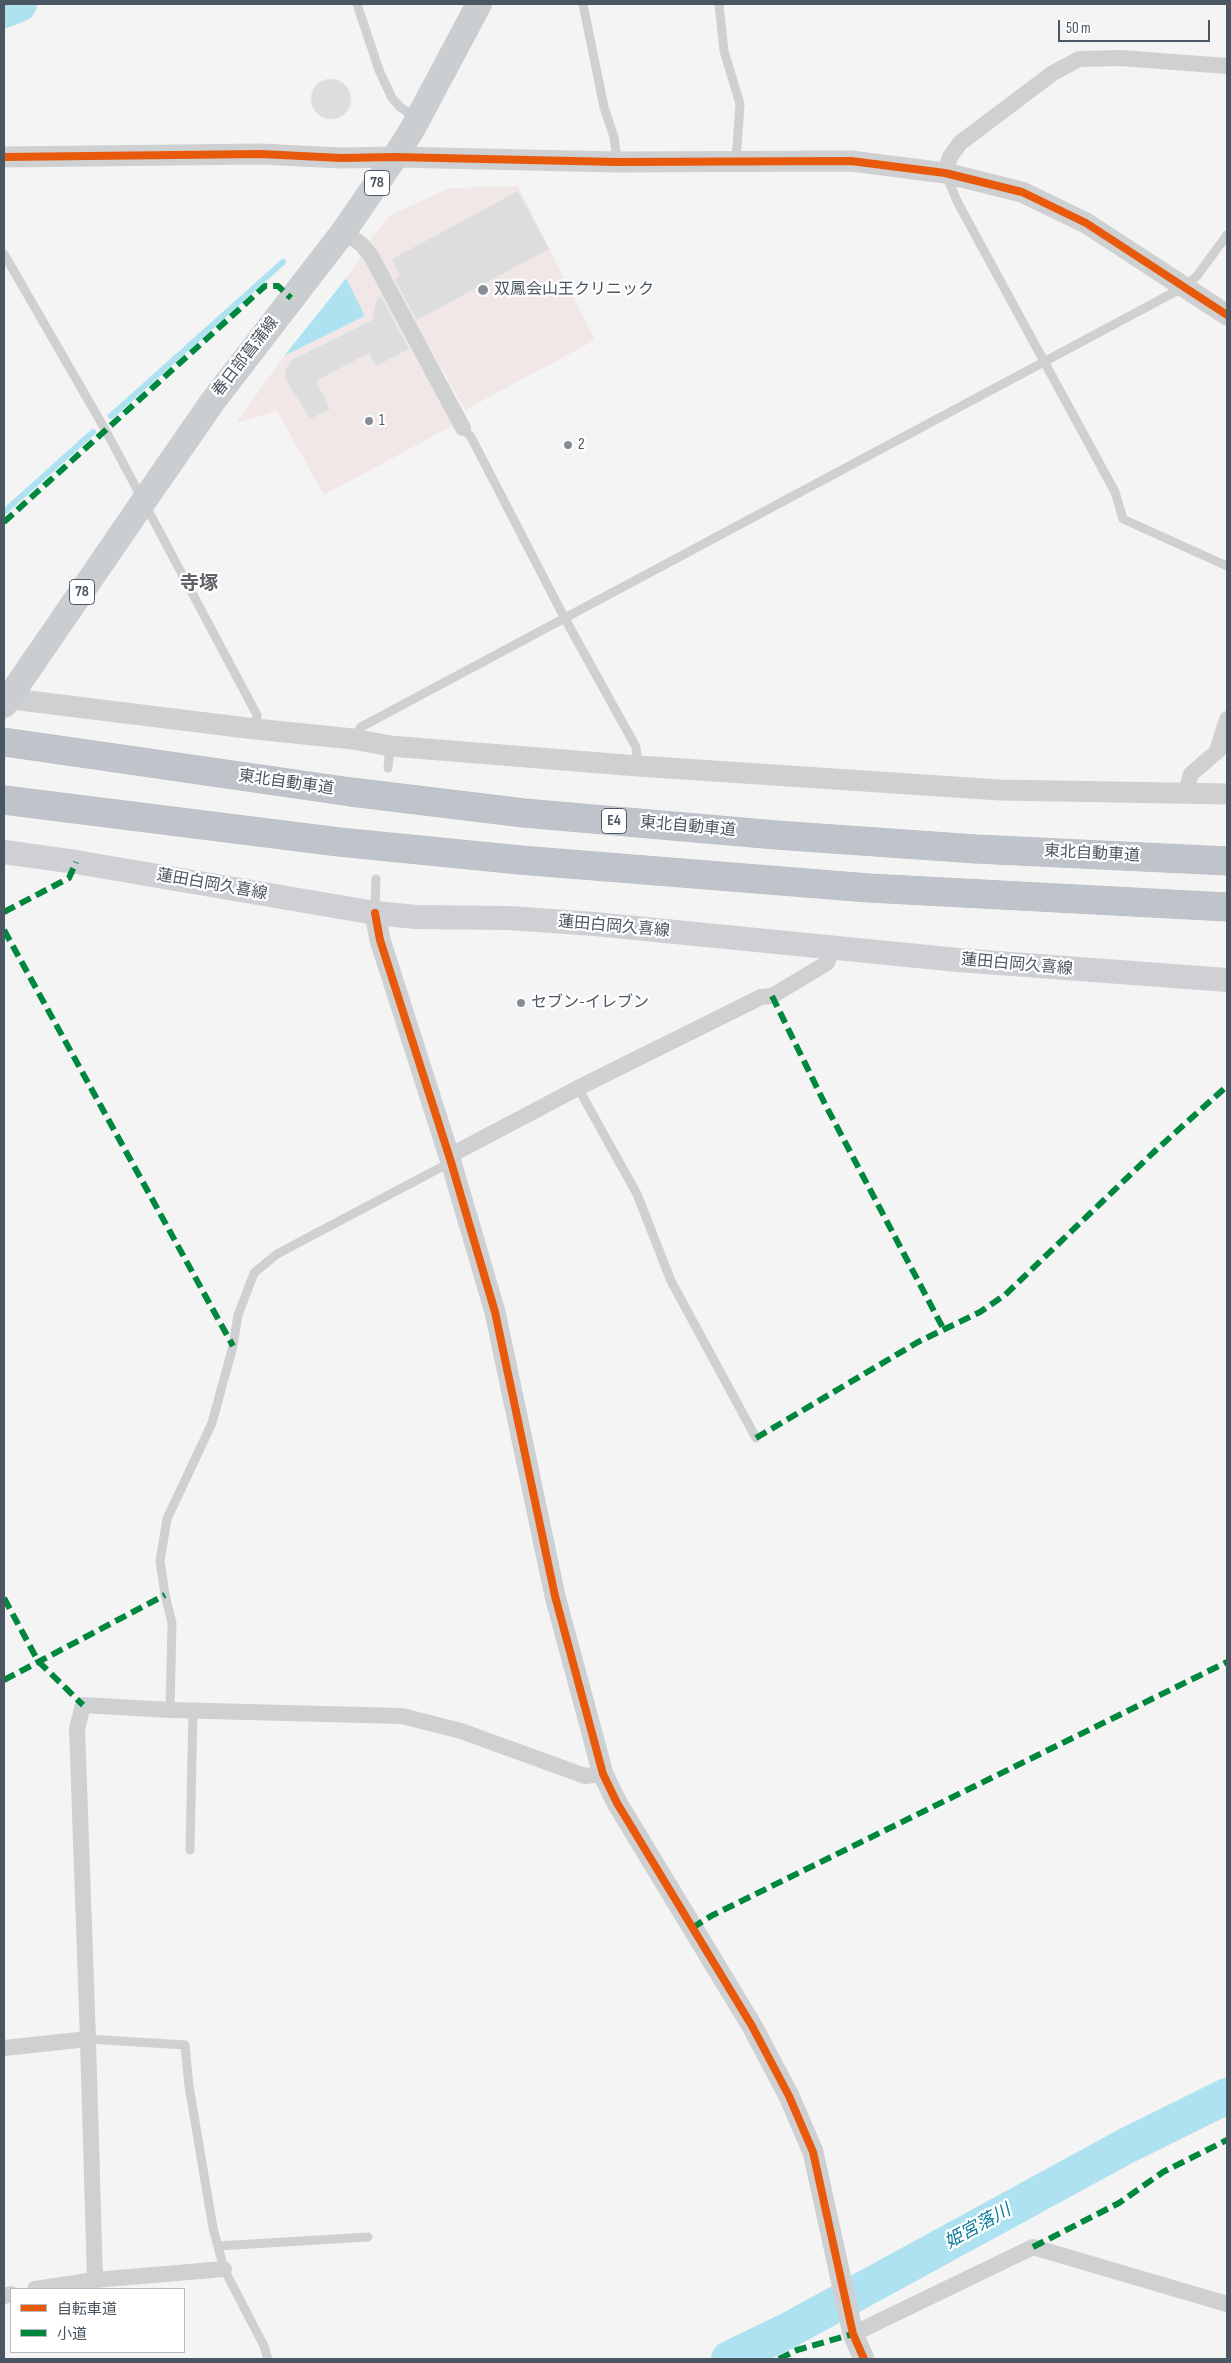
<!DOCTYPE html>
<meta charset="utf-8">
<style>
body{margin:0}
#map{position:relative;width:1231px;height:2363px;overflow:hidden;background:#f4f4f4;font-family:"Sofia Sans Condensed","Noto Sans JP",sans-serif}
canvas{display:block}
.frame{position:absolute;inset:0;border:5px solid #4a5661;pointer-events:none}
.legend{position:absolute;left:10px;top:2288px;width:175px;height:65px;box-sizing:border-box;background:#fff;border:1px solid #b7bbc0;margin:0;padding:6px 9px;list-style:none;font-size:15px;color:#4a5661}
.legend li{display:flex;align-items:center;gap:10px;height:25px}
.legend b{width:25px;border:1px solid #b7bbc0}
.scale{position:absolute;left:1058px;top:20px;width:152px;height:22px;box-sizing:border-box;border:2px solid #4a5661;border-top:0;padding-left:6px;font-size:15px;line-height:18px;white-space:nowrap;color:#4a5661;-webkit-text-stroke:4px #fff;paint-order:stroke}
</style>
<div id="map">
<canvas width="1231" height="2363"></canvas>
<div class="frame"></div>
<ul class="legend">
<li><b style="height:6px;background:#e8590c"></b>自転車道</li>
<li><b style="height:6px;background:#00873e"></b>小道</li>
</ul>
<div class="scale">50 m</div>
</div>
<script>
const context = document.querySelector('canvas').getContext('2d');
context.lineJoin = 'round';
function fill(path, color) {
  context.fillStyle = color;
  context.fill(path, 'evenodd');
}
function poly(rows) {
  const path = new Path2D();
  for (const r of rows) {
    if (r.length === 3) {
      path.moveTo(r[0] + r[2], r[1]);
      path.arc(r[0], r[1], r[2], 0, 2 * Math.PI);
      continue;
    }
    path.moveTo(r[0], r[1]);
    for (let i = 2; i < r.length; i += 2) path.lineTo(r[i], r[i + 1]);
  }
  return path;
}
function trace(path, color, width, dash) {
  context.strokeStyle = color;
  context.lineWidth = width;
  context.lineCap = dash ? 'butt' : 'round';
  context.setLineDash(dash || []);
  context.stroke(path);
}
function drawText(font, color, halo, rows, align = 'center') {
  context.font = font + ' "Sofia Sans Condensed","Noto Sans JP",sans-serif';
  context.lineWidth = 4.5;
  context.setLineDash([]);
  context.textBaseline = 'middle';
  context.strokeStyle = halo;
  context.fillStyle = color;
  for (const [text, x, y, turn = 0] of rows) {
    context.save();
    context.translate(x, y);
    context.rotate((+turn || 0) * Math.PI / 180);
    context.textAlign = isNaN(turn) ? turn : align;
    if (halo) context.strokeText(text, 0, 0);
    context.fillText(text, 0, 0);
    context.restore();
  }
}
const medical = poly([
 [518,186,595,340,465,410,369,241,391,215,449,188],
 [363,255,454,425,324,495,277,411,236,423,284,356,365,316,346,278]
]);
const water = poly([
 [346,278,365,316,284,356,336,291]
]);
const stream = poly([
 [111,416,283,262],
 [4,512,93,432]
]);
const river = poly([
 [4,10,19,4],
 [729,2359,787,2331,1124,2147,1227,2096]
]);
const building = poly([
 [331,99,20],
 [518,191,549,249,417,320,395,280,400,275,392,259,518,191],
 [381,296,409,349,376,366,369,353,316,381,330,409,310,419,285,378,286,368,292,360,372,320,376,301,381,296]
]);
const service = poly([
 [357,4,379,70,392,98,400,107,416,118],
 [583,4,604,107,614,137,617,161],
 [719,4,724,51,740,104,736,161],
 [946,175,958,203,1115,492,1123,519,1227,566],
 [4,254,106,431,257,715,255,729],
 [463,428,471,437,564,617,636,747,638,766],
 [353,739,361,727,1184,287,1197,276,1227,235],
 [388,768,390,746],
 [375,911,376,879],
 [578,1088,637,1194,671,1281,756,1438],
 [170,1710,172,1623,165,1595,160,1561,167,1519,212,1423,233,1346,238,1315,254,1273,277,1254,451,1162],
 [190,1850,193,1710],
 [88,2039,185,2045,189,2086,213,2228,224,2269,264,2346,268,2359],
 [218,2246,368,2237]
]);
const minor = poly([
 [945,173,950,157,960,143,1053,73,1079,59,1121,58,1227,66],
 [344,231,362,245,371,256,463,428],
 [1218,748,1227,719],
 [1185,794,1191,774,1227,743],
 [449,1156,578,1088,761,997,772,996,827,963,833,947],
 [88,2039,95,2280],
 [4,2048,88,2039,77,1729,83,1705,170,1710,402,1716,461,1731,585,1776,603,1774],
 [35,2289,95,2280,224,2269],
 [4,2296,11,2294],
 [853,2334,1033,2247,1227,2304]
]);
const tertiary = poly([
 [4,157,261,154,341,158,395,157,617,162,851,161,945,173,1022,192,1086,223,1227,315],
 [4,698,255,729,353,739,390,746,638,766,1000,790,1227,794],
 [375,913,380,940,451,1162,495,1312,555,1596,603,1774,617,1803,752,2026,789,2096,813,2152,853,2334,864,2359]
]);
const secondary = poly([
 [4,852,76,862,375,913,416,917,509,918,595,924,958,960,1227,980]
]);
const primary = poly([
 [159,479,213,401,344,231,395,157,413,128,479,4]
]);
const motorway = poly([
 [4,742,351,792,524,813,776,835,976,849,1227,861],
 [4,800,339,842,520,860,869,888,1227,907]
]);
const primaryBridge = poly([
 [4,705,159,479]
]);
const quiet = poly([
 [4,522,265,286,278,286,291,298],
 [4,912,69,878,76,862],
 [4,930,233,1346],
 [772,996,825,1104,944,1330],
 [756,1438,918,1342,980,1312,1005,1295,1156,1150,1227,1086],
 [4,1598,38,1661,83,1705],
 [4,1680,165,1595],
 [692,1928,711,1916,1227,1662],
 [1033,2247,1119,2203,1163,2172,1227,2140],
 [779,2359,797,2350,853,2334]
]);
const cycleway = poly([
 [4,157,261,154,341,158,395,157,617,162,851,161,945,173,1022,192,1086,223,1227,315],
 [375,913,380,940,451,1162,495,1312,555,1596,603,1774,617,1803,752,2026,789,2096,813,2152,853,2334,864,2359]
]);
const markers = [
 [483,290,6,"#868d94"],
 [369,421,5,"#868d94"],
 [568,445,5,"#868d94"],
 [521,1003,5,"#868d94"]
];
const shields = [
 [377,183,25],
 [82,592,25],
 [614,821,25]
];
const shieldNames = [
 ["78",377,183],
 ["78",82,592],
 ["E4",614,821]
];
const poiNames = [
 ["双鳳会山王クリニック",494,290],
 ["1",379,421],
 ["2",578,445],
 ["セブン-イレブン",531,1003]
];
const streetNames = [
 ["春日部菖蒲線",246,357,-52],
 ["東北自動車道",286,783,8],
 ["東北自動車道",688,827,5],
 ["東北自動車道",1092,854,3],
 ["蓮田白岡久喜線",212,885,10],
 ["蓮田白岡久喜線",614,927,5],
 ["蓮田白岡久喜線",1017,965,5]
];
const waterNames = [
 ["姫宮落川",978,2227,-29]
];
const quarterNames = [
 ["寺塚",199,584]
];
fill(medical, '#f1e7e6');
fill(water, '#aee2f0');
trace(stream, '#aee2f0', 6);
trace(river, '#aee2f0', 36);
fill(building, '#ddddde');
trace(building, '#e5e6e7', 1);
trace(motorway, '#b9bec3', 29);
trace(service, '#ced0d2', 9);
trace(minor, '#ced0d2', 16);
trace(tertiary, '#ced0d2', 21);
trace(secondary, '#ced0d4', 24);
trace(primary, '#caced1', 26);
trace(motorway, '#bec4c9', 28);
trace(primaryBridge, '#caced1', 26);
trace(quiet, '#00873e', 6, [12, 6]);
trace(cycleway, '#e8590c', 8);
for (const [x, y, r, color] of markers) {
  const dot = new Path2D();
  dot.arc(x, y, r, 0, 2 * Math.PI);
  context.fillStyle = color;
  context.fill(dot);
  trace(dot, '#fff', 2);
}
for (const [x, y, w] of shields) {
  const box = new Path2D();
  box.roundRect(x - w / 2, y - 12.5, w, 25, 4);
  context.fillStyle = '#fff';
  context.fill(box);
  trace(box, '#4a5661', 1);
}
drawText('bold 15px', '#4a5661', null, shieldNames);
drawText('16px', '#4a5661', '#fff', poiNames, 'left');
drawText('16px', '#4a5661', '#fff', streetNames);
drawText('italic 18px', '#0c7c9b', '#fff', waterNames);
drawText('bold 19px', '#5f6368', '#fff', quarterNames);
</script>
